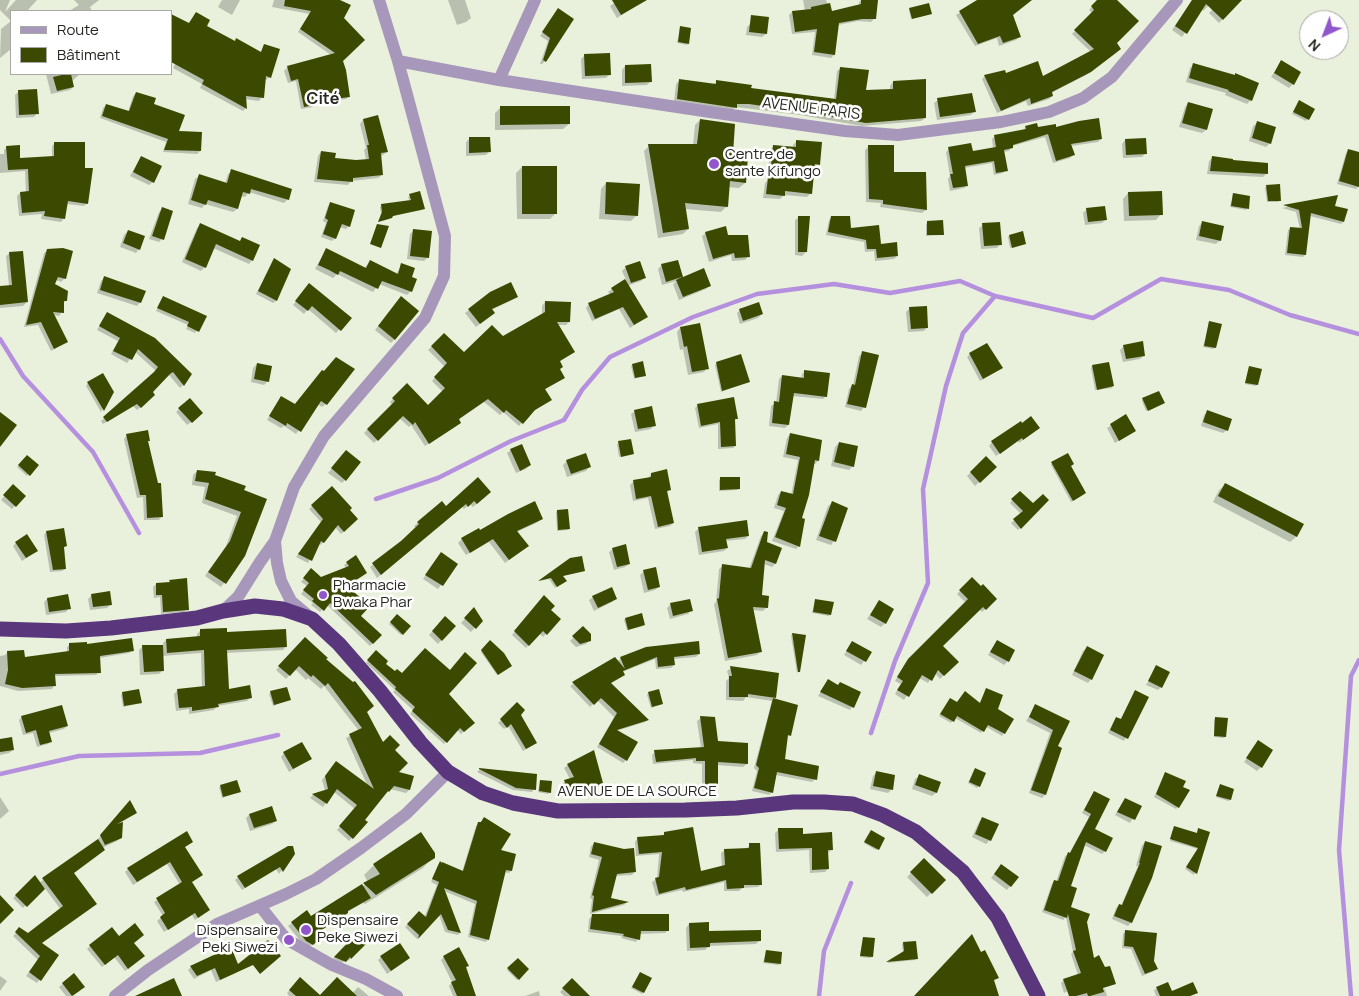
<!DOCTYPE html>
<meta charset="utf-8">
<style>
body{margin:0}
#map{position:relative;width:1359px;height:996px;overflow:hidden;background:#e9f0db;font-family:Manrope,sans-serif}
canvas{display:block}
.legend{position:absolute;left:10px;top:10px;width:162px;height:65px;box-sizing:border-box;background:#fff;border:1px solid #a7a8a5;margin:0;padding:6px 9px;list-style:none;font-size:15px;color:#24261f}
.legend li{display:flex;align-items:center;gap:10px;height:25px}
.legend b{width:25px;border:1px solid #a7a8a5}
.north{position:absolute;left:1299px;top:10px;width:50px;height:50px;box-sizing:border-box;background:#fff;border:1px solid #a7a8a5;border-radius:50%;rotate:223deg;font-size:14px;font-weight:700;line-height:20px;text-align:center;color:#24261f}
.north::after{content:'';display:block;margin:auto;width:18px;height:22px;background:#9155cc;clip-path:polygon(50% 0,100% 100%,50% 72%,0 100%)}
</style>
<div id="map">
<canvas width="1359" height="996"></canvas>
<ul class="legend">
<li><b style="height:6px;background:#a798bb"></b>Route</li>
<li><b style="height:14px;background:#3b4a00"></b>Bâtiment</li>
</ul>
<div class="north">N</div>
</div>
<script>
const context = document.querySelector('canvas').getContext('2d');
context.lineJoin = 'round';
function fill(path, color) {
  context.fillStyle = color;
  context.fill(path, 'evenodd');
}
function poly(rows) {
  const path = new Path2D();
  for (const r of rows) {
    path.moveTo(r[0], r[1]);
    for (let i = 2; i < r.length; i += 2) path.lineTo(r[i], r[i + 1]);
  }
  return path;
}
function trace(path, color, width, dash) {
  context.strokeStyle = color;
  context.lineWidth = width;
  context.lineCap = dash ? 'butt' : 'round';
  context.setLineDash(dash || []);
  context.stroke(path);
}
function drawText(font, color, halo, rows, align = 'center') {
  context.font = font + ' Manrope,sans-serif';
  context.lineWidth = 5;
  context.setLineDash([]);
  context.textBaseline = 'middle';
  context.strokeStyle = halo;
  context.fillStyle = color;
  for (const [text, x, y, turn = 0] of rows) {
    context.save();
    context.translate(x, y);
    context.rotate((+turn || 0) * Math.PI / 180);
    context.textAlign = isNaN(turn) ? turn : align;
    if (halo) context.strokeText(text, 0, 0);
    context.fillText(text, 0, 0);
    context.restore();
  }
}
const shadow = poly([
 [0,0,10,0,5,12,16,0,37,0,27,11,11,11,11,49,0,58,1,29,11,21,0,10],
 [74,0,99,0,90,7,92,11,69,11,79,5],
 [222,0,240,0,232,15,218,7],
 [274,0,337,0,343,18,341,60,349,96,346,99,316,103,313,107,301,109,296,81,288,83,284,71,287,68,331,55,298,32,310,14,272,7],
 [448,0,465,0,471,18,466,22,457,25],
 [619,0,644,0,644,1,617,18,610,6],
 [803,0,826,0,831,12,859,6,859,2,861,0,869,0,874,19,871,22,858,21,838,25,834,55,831,58,812,55,815,32,792,34,789,15,792,12,805,11],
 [980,0,1030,0,1012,15,1020,36,1016,40,999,46,997,38,975,46,956,15],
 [1098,0,1116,0,1117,52,1086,75,1051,93,1052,96,1049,99,1028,106,1026,101,997,113,982,79,985,76,1005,74,1042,78,1091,52,1072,34,1092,13,1089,10],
 [1192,0,1214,0,1203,11,1202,9,1182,37,1172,30],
 [1222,0,1240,0,1219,23,1209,13],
 [910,9,930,14,911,19,909,10],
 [556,13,545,61,542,64,540,64,548,41,540,36],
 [196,14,205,26,234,42,260,53,264,46,270,77,266,80,264,79,262,97,259,101,245,99,246,108,243,111,200,88,202,84,173,68,185,45,188,24],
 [751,23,766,34,762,37,746,35,747,27],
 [680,28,688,43,687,45,677,43],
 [585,55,610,74,606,78,582,79,581,59],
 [1281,62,1293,84,1289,88,1271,77],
 [1194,64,1251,100,1247,104,1225,95,1226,93,1186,82,1190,68],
 [625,66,650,82,647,85,622,86,622,70],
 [841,68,864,91,890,90,890,86,893,82,925,118,921,121,862,126,800,115,736,107,732,110,674,102,676,84,680,80,713,85,717,81,750,89,834,100,837,71],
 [46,74,80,74,72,81,73,87,70,90,51,94],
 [18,92,37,113,34,117,16,118,15,95],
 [136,93,152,105,178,132,200,151,197,154,163,152,166,142,100,118,103,108,106,105,128,112,133,96],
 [938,100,974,111,971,115,937,120,934,103],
 [1188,103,1211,110,1206,130,1202,133,1179,127,1185,107],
 [1298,103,1313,109,1306,121,1292,114],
 [501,107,569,124,563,129,495,130,495,113],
 [378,117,387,152,383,155,380,156,382,175,378,178,351,181,348,185,314,182,318,156,321,152,333,160,366,160,364,150,366,148,360,124,363,120],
 [700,120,731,155,745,183,739,188,728,187,726,207,721,212,685,209,688,229,683,234,658,238,644,151,649,146,693,146,695,125],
 [1257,123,1270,143,1266,147,1249,141,1253,126],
 [1026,127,1055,129,1101,139,1098,142,1071,146,1073,155,1070,158,1053,163,1045,137,1012,146,1009,151,1003,152,1006,170,1003,173,994,175,992,163,964,168,967,185,964,188,950,191,948,179,950,176,946,152,949,149,972,152,993,148,992,139,995,136,1022,131],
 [470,138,489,152,486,155,466,156,466,142],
 [1125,140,1146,153,1142,157,1123,158,1122,144],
 [797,141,819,164,813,168,811,193,807,197,784,195,780,199,763,198,765,183,767,181,770,150,774,146,793,148,793,145],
 [55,143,87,203,84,206,67,204,64,218,61,222,41,219,42,214,19,216,17,196,20,193,26,193,25,171,0,173,0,154,4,154,4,150,7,147,19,159,52,157,52,146],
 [868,147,926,210,922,213,880,207,881,203,866,202,865,150],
 [1349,150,1359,153,1359,186,1356,189,1337,184,1346,153],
 [141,157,153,182,149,185,130,176],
 [1213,157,1266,174,1263,177,1207,174,1209,161],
 [522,167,556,213,550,219,517,219,516,173],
 [232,171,288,199,284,203,249,192,245,197,240,196,237,209,233,212,205,204,202,208,188,204,195,179,199,176,225,184,228,174],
 [606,183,637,215,631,221,599,219,601,189],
 [1267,186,1280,200,1278,202,1267,202,1265,188],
 [1128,193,1161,214,1156,220,1124,221,1123,199],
 [1233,194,1247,208,1246,210,1230,207],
 [410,196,424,209,422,210,391,216,389,219,378,222,381,214,380,207,382,205,410,202,408,197],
 [1336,196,1333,207,1343,222,1341,224,1310,216,1305,255,1303,257,1285,255,1288,230,1291,228,1300,229,1296,212,1282,208],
 [331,203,349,226,346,229,339,227,335,238,332,241,321,237,326,223,323,221,328,206],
 [162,209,162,239,159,242,149,239,159,212],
 [1087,209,1106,219,1102,223,1085,225,1083,213],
 [799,217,806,252,802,256,795,255,795,220],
 [832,217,850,229,897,256,894,259,875,261,874,251,865,252,864,242,826,235,829,220],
 [928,222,942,234,941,235,926,236,926,224],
 [1202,223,1220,240,1216,244,1196,240,1199,226],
 [201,225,239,242,252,260,249,264,213,248,205,267,201,271,182,262,197,228],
 [983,225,1000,244,997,248,981,249,979,228],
 [414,230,428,257,424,261,407,259,410,234],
 [128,231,139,249,136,253,120,247,124,235],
 [706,233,727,237,748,257,745,260,732,261,731,255,709,262,702,236],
 [1009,236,1024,244,1010,248,1008,237],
 [48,250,65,278,61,282,56,280,54,284,66,300,63,304,62,312,59,316,53,315,66,342,51,351,38,325,24,327,44,253],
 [326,250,364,269,370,261,396,274,402,265,411,278,411,291,407,295,379,284,373,292,337,274,333,278,315,269],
 [10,253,27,302,23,306,0,308,0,287,9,286,6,256],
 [274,260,289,269,276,301,273,303,256,294],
 [677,261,682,279,710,285,706,289,679,300,673,284,677,281,662,285,658,269,662,265],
 [626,267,644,278,641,281,627,286,646,317,630,328,619,309,592,321,586,308,589,304,610,295,608,292,612,289,626,280,622,271],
 [104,278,140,302,137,306,97,293,101,281],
 [306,289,350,318,336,333,308,309,304,314,293,305],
 [516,297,512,300,491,310,490,316,476,327,465,313,469,310],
 [163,298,205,317,195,333,186,329,188,325,156,311],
 [397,302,395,339,391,343,375,330],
 [545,302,569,322,566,325,557,325,573,352,559,362,559,370,564,378,544,390,550,400,532,412,519,426,503,412,500,415,484,402,458,420,456,426,425,446,411,425,409,427,399,418,374,443,364,433,392,405,390,402,407,385,428,407,443,392,432,381,445,367,428,350,444,335,464,354,503,338,542,315,542,306],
 [910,308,927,327,924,331,908,332,906,312],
 [740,310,762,314,758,318,740,324,737,313],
 [107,313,160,346,183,385,180,388,169,375,151,392,150,399,137,410,133,406,103,424,101,421,156,371,135,352,127,363,111,354,118,341,97,330],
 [1209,322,1214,348,1213,349,1203,347],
 [680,328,707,368,704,372,688,375,683,349,680,350,677,332],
 [1124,346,1144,355,1140,359,1123,362,1120,350],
 [863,353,864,407,861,411,845,407,849,389,853,385,859,356],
 [970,354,1002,368,980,381,967,357],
 [717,363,748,382,721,392,715,365],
 [257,364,268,381,264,385,251,382,253,368],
 [633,365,645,375,634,379,631,366],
 [1092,366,1113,386,1112,388,1095,390,1091,368],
 [1249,368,1257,385,1256,386,1245,384],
 [322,371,326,404,322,407,317,404,296,434,284,426,281,428,267,420,281,397,294,405],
 [805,371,826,396,823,399,792,396,788,425,785,428,769,426,771,406,776,403,779,379,782,376,801,379,802,374],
 [88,383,113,392,101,412,86,386],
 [1143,399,1162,404,1146,411,1142,401],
 [189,400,198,417,187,425,176,412],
 [698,405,737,418,734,421,735,446,733,448,718,449,718,424,699,428,695,408],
 [635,411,654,425,651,429,635,432,631,414],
 [1208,411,1227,430,1223,433,1201,426,1204,415],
 [1126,416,1134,431,1115,443,1107,428],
 [1039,428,1019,443,1018,441,996,456,989,446,992,442],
 [790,434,821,440,818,461,815,464,813,464,801,519,799,546,796,549,772,541,784,511,774,508,778,495,781,492,791,495,798,460,783,457,787,438],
 [127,435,149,440,147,442,162,516,159,520,144,520,143,497,137,498,124,439],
 [630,440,632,454,619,457,617,444],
 [839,443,853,466,849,470,831,466,835,447],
 [511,450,530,465,526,469,516,473,507,453],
 [343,455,345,480,342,483,328,473],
 [27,457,37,465,27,476,17,467],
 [986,458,995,467,975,486,967,476],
 [567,461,589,467,586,471,567,477,563,465],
 [1052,463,1070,466,1083,495,1071,502,1051,465],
 [197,471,214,476,243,491,244,556,221,587,205,576,226,546,237,516,202,503,205,487,192,485,193,475],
 [651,474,670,489,667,492,673,523,670,526,655,529,648,498,633,501,630,485,633,482,648,479],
 [720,479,739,489,737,490,719,491,719,480],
 [1225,485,1302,525,1296,537,1290,542,1213,502,1219,490],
 [13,486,24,496,12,509,1,500],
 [332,488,356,519,341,534,335,527,323,543,320,545,318,544,308,563,296,557,321,522,309,509],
 [1020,492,1033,505,1047,500,1018,530,1011,523,1021,514,1010,503],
 [486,496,473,507,470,504,464,509,462,507,377,578,370,567,416,529,414,526,441,503,445,507],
 [832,503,846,508,834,541,831,545,816,540,828,506],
 [557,511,569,529,567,530,557,531,556,512],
 [542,518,538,522,517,532,523,549,505,563,489,542,466,555,458,543,462,539,479,531],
 [746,522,748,536,745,539,725,541,727,548,724,551,699,555,695,532,698,529],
 [46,532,65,546,63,548,65,569,62,571,50,572,44,535],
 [764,533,766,543,775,564,772,567,764,564,760,596,766,608,763,611,752,610,761,651,757,655,725,661,714,604,716,602,719,569,723,566,749,569,761,536],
 [16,543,32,554,22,561,13,546],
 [613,549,629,564,625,567,614,570,609,552],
 [441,553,457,564,438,589,423,579],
 [355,557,346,586,359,616,380,635,370,646,327,605,320,612,311,605,313,603,301,594,307,586,301,582,308,573,321,578,346,568,344,565],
 [571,560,584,571,562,576,564,582,555,588,549,579,540,581],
 [644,571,659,587,655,590,644,593,640,575],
 [972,579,996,599,982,612,979,609,941,646,957,662,940,679,935,673,928,683,919,678,904,700,895,694,901,684,895,681,905,664,966,603,957,594],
 [170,581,187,609,184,612,161,614,160,597,154,598,153,587,156,584,167,584],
 [92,595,111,604,107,608,90,610,88,599],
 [544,597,550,610,560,619,543,637,539,633,526,648,512,635],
 [593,597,616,598,612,602,594,611,589,600],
 [47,599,69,608,66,612,46,615,44,602],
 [815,600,830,614,829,616,812,613],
 [879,602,885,623,881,627,867,619],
 [671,604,691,610,688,614,670,619,667,608],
 [474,609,481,621,471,632,461,623],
 [397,615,409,626,401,635,389,624],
 [445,618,454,626,438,644,429,635],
 [625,619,643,626,627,630,624,620],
 [583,628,590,640,586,644,576,647,570,641],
 [201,630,226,634,286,646,283,650,226,653,227,691,251,697,247,701,217,706,214,710,189,714,189,709,176,711,174,694,177,691,202,688,201,653,162,656,163,670,159,674,140,675,139,650,143,646,163,646,163,643,166,640,197,637,197,634],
 [792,634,799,671,797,673,791,636],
 [305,639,325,660,366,712,383,744,394,750,397,772,409,790,406,793,390,789,363,820,366,823,349,841,337,830,355,809,334,792,323,807,310,798,313,795,325,791,322,780,333,766,368,787,346,738,359,731,324,686,321,689,308,678,306,680,295,669,286,679,276,670],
 [490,642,509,667,497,675,481,652],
 [852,642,870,653,861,665,844,655],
 [997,642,1008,661,1004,665,988,655],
 [70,644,132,650,129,653,99,658,99,672,96,675,54,676,54,686,52,689,18,691,0,686,0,656,5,655,8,652,24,659,67,652,67,647],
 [646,648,699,654,696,657,673,659,674,665,671,668,656,669,655,659,622,672,610,683,648,720,645,722,616,731,626,760,623,763,597,747,614,717,597,700,590,707,570,686,614,659,617,662,621,658],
 [1087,648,1091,679,1088,683,1072,675,1083,651],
 [376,652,384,664,395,673,447,694,473,722,461,734,457,730,444,744,410,714,413,710,393,692,395,690,366,663],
 [1157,667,1161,687,1158,690,1146,685],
 [731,668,774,697,772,699,797,706,789,735,786,739,784,760,815,779,812,782,776,775,772,792,769,795,752,791,757,771,754,768,772,701,746,697,743,701,726,700,726,681,729,678,727,671],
 [828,681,837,686,860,693,850,710,818,696],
 [986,690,996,710,1012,719,1002,736,985,726,981,733,955,718,951,723,939,716,950,699,957,703,979,704],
 [1136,691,1147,697,1124,741,1108,733,1114,721,1117,719,1120,720],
 [271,692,289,700,273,706,269,694],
 [123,693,141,703,123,707,121,695],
 [648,693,662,704,651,708,647,695],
 [517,704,519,715,533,745,523,751,508,726,504,729,498,723],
 [1036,706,1069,722,1057,747,1061,749,1045,795,1042,798,1029,793,1050,733,1026,721],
 [22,717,67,726,64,729,49,733,51,741,48,744,37,747,33,733,23,735,19,720],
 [701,718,717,742,747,764,743,767,717,765,716,785,713,788,702,788,702,764,693,763,693,760,653,764,652,755,655,752,701,748,697,721],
 [1216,718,1225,736,1224,738,1214,737,1214,720],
 [0,740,13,750,9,753,0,755],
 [1258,742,1261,767,1257,771,1244,762],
 [284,753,310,759,289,772,281,757],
 [568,765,602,783,599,786,566,798,562,784,570,779,564,768],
 [480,769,534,789,532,792,513,790,477,772],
 [974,770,979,786,977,788,968,783],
 [877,772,892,789,888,793,870,789,873,776],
 [1165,773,1182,787,1178,807,1176,809,1154,797],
 [919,776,939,783,936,793,932,796,912,789,915,779],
 [540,781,550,792,548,794,538,792],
 [237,782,239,792,222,798,219,787],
 [1219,787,1230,800,1228,801,1216,797],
 [1094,792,1093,830,1105,851,1102,854,1084,845,1069,886,1069,908,1086,922,1093,960,1115,983,1099,988,1100,991,1105,989,1107,996,1071,996,1068,991,1064,993,1061,983,1064,980,1078,975,1071,954,1073,952,1066,917,1063,920,1042,912,1052,884,1054,881,1056,882,1065,856,1069,854,1089,817,1082,813],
 [0,797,9,811,0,819],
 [1125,799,1140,807,1130,823,1115,815],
 [127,806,136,813,122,822,121,838,117,841,102,848,73,873,95,903,41,943,58,955,37,983,26,976,38,960,13,936,20,929,28,934,61,910,44,887,23,908,13,898,35,877,39,883,98,841,97,840],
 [249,815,276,821,272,824,250,831,246,818],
 [484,818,499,851,511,871,509,873,504,872,488,939,486,942,468,937,475,904,444,891,460,933,458,935,445,932,439,915,417,939,405,927,419,913,424,918,437,885,431,882,438,865,440,863,462,872,476,826,480,823],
 [982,818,990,840,986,844,972,837,979,822],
 [1173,829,1196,834,1199,829,1208,832,1194,875,1185,869,1198,849,1170,841],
 [778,830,802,835,832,850,827,853,828,869,825,872,810,873,809,850,776,852,775,833],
 [871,831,878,849,876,850,864,843],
 [665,833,700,873,722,867,721,853,725,850,746,849,750,845,761,884,758,887,742,888,739,891,724,891,724,882,683,892,682,890,656,896,652,882,657,879,659,854,636,856,635,842,638,838,662,836],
 [1146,842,1131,923,1128,926,1112,919,1116,908,1119,905,1121,906,1138,866,1136,866,1142,845],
 [595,843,635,871,632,875,615,876,610,899,626,903,624,905,590,914,592,899,590,898,599,860,589,857,591,846],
 [184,848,191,883,208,910,195,920,192,915,164,932,157,921,163,916,154,902,180,885,167,864,133,885,125,872,128,869],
 [294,853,279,874,276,869,242,890,235,880,238,877],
 [433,857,423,868,365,904,363,903,347,912,343,916,316,933,316,941,308,948,303,944,288,926,292,923,311,917,362,887,368,882,364,875,374,865],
 [924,860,944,880,927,897,907,877],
 [998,869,1010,886,1007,890,991,878],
 [592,916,668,930,665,933,640,934,638,939,636,942,621,938,622,936,588,932,589,919],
 [689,924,708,933,760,940,756,944,709,946,705,950,687,951,686,928],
 [1125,932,1153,961,1156,968,1154,971,1142,976,1131,949,1122,948,1123,934],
 [357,934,366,943,348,961,346,959,341,964,332,960],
 [119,938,140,959,125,971,114,957,102,967,87,949,90,946],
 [863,938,872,957,870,958,860,957],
 [903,943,916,959,915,960,887,963,903,953,902,944],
 [230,948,240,970,236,973,216,982,211,970,194,979,188,970,191,967],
 [766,951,780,964,778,965,763,963],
 [381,957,409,958,387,974,378,960],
 [444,957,465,968,474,996,453,996,449,986,452,982,441,960],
 [518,959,527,969,517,980,507,970],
 [640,973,643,992,642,994,631,988],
 [74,975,80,991,73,996,66,996,59,987],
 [0,976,7,981,0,991],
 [300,979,320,996,289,996,287,993],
 [572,980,579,996,564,996,560,992],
 [1167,983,1171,992,1196,992,1191,996,1156,996,1154,990],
 [358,987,369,996,350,996],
 [539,991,540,996,525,996]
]);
const stream = poly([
 [0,339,23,376,93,452,139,533],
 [376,499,438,478,511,441,564,420,582,390,610,357,693,317,757,294,834,284,890,293,960,281,995,296,1093,318,1161,279,1229,290,1290,315,1359,334],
 [871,733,895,661,928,583,923,489,946,386,963,333,995,296],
 [0,774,79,756,200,753,278,735],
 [819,996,824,951,851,883],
 [1351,996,1339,850,1351,676,1359,660]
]);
const building = poly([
 [285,0,340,0,351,5,344,18,365,40,343,61,346,70,350,97,317,101,318,104,304,107,298,79,291,81,287,66,335,53,300,29,311,11,284,6],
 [612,0,647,0,621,15],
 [861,0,878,0,876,19,862,19,839,23,835,55,814,52,817,29,795,32,792,11,811,9,811,7,830,3,832,11,861,4],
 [977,0,1032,0,1013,15,1021,37,1003,43,1000,36,978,44,959,11],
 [1097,0,1117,0,1139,21,1117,43,1121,49,1091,72,1052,92,1053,96,1031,104,1030,98,1001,111,984,75,1005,70,1006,73,1038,61,1043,76,1094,49,1074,30,1094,10,1091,6],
 [1192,0,1242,0,1223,20,1206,4,1187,34,1175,26],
 [929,3,932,14,912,19,909,8],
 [558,8,574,19,546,62,543,60,550,38,542,32],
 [196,12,210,20,207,26,235,41,236,38,261,52,264,44,280,49,271,78,266,76,264,98,246,96,247,109,202,84,204,80,171,62,171,14,189,23],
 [751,15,769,17,767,34,749,32],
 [680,26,691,28,689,44,678,42],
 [610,53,611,75,585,76,584,54],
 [1281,60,1301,72,1294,85,1274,73],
 [1193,63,1235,75,1235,73,1259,83,1252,101,1228,91,1229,90,1189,78],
 [651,64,652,82,625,83,625,65],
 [840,67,869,70,866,90,893,89,893,81,926,79,926,118,866,123,804,112,749,104,737,104,737,108,677,99,679,79,716,84,716,80,752,85,751,88,836,99],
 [66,74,71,74,74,87,57,91,53,77],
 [37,89,39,114,19,115,18,90],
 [136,92,156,98,154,104,185,115,179,131,202,132,201,151,164,150,168,139,102,116,106,104,129,111],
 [972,93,976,112,940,117,937,98],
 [1299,100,1315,109,1309,120,1293,112],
 [1188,102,1213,109,1207,130,1182,123],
 [500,106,570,106,570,124,500,125],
 [378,115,388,152,381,153,383,175,353,178,353,182,317,179,321,151,336,153,335,158,356,160,369,159,367,145,369,145,363,119],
 [1099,118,1102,139,1071,144,1075,155,1056,161,1048,134,1013,145,1013,148,1004,150,1008,171,996,173,994,161,965,166,968,186,953,188,950,174,953,174,948,147,971,143,973,151,996,147,994,135,1026,129,1025,126,1037,123,1038,127,1056,124,1056,127,1079,121],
 [700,119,735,124,733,154,748,156,746,183,730,181,728,207,685,203,689,229,663,233,648,144,697,144],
 [1257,121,1276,127,1271,144,1252,138],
 [469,137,490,137,491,152,469,153],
 [1146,138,1147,154,1126,155,1125,139],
 [796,140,822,142,820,165,815,164,812,194,785,191,785,196,766,194,768,178,770,178,773,145,796,147],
 [54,142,85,142,85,168,93,168,88,204,68,201,65,219,44,216,45,211,22,213,20,192,29,191,28,169,8,170,6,146,20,145,20,158,54,156],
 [868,145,894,145,894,172,926,172,927,210,883,204,883,200,869,199],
 [1348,149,1359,152,1359,187,1339,181],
 [141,156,162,166,154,183,133,172],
 [1212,156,1233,159,1233,160,1268,163,1268,174,1210,171],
 [522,166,557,166,557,214,522,214],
 [231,169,292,189,289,200,251,189,250,194,243,192,238,209,208,200,206,205,191,200,199,174,227,183],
 [606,182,640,184,638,216,605,214],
 [1280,184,1281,201,1268,201,1266,185],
 [420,191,425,209,393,216,392,218,378,222,382,212,381,204,411,200,409,194],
 [1162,191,1163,215,1129,216,1128,192],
 [1233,193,1250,196,1249,209,1231,206],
 [1338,195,1335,206,1348,209,1344,222,1311,213,1306,255,1287,253,1290,227,1302,228,1299,210,1283,205],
 [330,202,355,210,350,227,342,224,336,239,323,234,328,220,325,218],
 [1105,206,1107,220,1088,222,1086,208],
 [162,207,173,211,164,240,152,236],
 [798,216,810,216,807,252,798,252],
 [831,216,850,216,851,228,879,225,881,244,897,242,898,256,877,258,876,249,867,249,866,240,828,232],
 [943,220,944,235,927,235,927,221],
 [1202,221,1224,226,1221,241,1199,236],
 [1000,222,1002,245,984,246,982,223],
 [200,223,240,241,242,237,260,245,253,261,216,244,206,268,185,259],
 [377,224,389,226,381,248,370,244],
 [726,226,728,235,748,235,750,257,735,258,734,253,713,259,705,232],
 [413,229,432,231,429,258,410,256],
 [128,230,145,236,140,250,123,243],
 [1023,231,1026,244,1012,248,1009,235],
 [63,248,73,251,66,279,58,277,55,284,68,291,67,301,64,301,64,313,53,312,68,342,54,349,41,322,26,325,47,249],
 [326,248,366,268,370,260,398,274,401,263,415,268,412,277,417,279,412,292,382,281,378,289,340,271,338,275,329,270,318,265],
 [23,251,28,302,0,305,0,286,12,285,9,252],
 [274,258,291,269,277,301,258,291],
 [678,260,683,277,704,268,711,286,683,297,676,280,682,277,666,282,661,264],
 [640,261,646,278,631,283,625,266],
 [104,276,146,291,141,303,100,290],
 [625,279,648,317,634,325,623,307,595,319,588,303,614,292,611,288],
 [511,282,518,297,492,309,495,313,480,324,468,309,490,292],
 [309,283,352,318,341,331,312,306,308,311,295,301],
 [163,296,207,316,199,332,187,326,189,322,157,308],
 [401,296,419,311,395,340,378,326],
 [545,301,571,302,570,322,557,322,575,352,560,361,563,367,560,369,565,378,545,389,552,400,535,410,523,424,506,410,504,413,488,399,459,419,461,423,429,444,415,422,413,425,403,416,378,441,367,429,395,401,392,398,407,383,428,405,445,388,434,377,447,363,431,346,444,333,464,352,492,325,503,336,545,312],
 [759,302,763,314,743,321,739,309],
 [927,306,928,328,911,329,909,307],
 [107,312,155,338,192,374,184,386,173,372,170,374,153,392,155,395,141,408,137,404,107,422,103,417,154,372,158,367,138,349,132,360,113,351,120,338,99,326],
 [1209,321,1222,324,1216,348,1204,346],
 [700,323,709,369,692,372,687,346,684,347,680,327],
 [1143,341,1145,356,1126,359,1123,345],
 [987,343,1003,368,983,379,969,353],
 [862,351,879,355,866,408,847,404,852,384,855,385],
 [741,354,750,382,722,391,716,362],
 [336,357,355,369,327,405,321,401,301,432,287,423,286,426,269,416,281,396,295,404,322,370,324,371],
 [643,361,646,376,635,378,632,364],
 [1109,362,1114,386,1097,390,1092,365],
 [257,363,272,366,269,382,254,379],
 [1249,366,1262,369,1258,385,1245,383],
 [804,370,830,373,827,397,794,393,789,425,772,423,774,401,779,402,782,375,804,378],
 [103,373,114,392,104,411,87,382],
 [1159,391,1165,403,1148,411,1142,398],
 [734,397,738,419,735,419,736,446,721,447,720,422,701,426,697,404],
 [190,398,203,413,192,423,178,408],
 [652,406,656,426,638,429,634,410],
 [1207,410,1232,419,1228,431,1203,422],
 [0,412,17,425,0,447],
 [1126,414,1136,431,1119,441,1110,424],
 [1031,416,1040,428,1023,440,1022,438,1000,454,991,441,1021,421,1022,423],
 [148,430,150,441,148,441,158,483,161,483,163,517,147,518,146,495,140,495,126,434],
 [790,433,822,440,819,461,815,460,809,495,802,518,805,519,800,547,775,537,786,508,777,505,781,491,793,494,800,457,786,454],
 [631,439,634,454,621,457,618,441],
 [839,442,858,446,854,467,834,462],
 [522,444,531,465,520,471,510,449],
 [346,450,361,462,346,481,331,468],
 [586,453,591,467,571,474,566,460],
 [1068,453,1074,464,1071,466,1086,493,1073,501,1051,462],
 [27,455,39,465,30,476,18,465],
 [986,456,997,467,980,483,970,472],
 [667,469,671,490,667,491,674,523,658,527,651,496,636,499,633,480,651,477,651,473],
 [197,470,216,472,215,475,246,486,244,490,267,499,245,556,226,584,208,572,230,541,241,512,205,499,209,483,195,481],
 [478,477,491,492,477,504,474,501,468,507,466,504,381,575,372,563,401,541,419,524,417,522,442,501,446,506],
 [720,477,740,477,740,489,720,490],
 [1225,483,1304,524,1297,537,1218,496],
 [13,484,26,496,16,507,3,495],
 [332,486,352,508,350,510,358,519,344,532,338,525,324,543,321,541,312,561,298,554,323,519,311,505],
 [1020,491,1033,503,1043,494,1049,500,1021,529,1013,519,1023,511,1011,499],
 [535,501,543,519,517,531,529,546,509,560,493,539,470,553,461,538,479,528,480,530,508,514],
 [832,501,848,508,836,542,819,536],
 [568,509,570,529,558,530,557,510],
 [747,520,749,536,726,539,728,548,702,552,698,527],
 [64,528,67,546,64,547,66,569,53,570,46,531],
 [764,531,768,532,767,542,782,548,776,564,765,560,762,595,769,596,768,608,753,607,762,652,728,658,717,599,719,598,722,564,751,568],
 [27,534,38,551,26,558,15,542],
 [626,544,630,564,617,567,612,548],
 [441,552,458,564,443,586,425,575],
 [356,555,367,573,347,586,370,606,361,616,382,635,373,644,330,603,324,611,312,601,314,599,303,590,309,583,303,578,311,568,321,577,349,566,346,562],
 [582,556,585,571,563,576,567,581,557,587,551,578,538,581,570,558],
 [656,567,660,587,648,590,643,570],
 [972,577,981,586,983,584,997,599,986,610,983,607,943,646,959,662,944,676,938,670,932,681,922,675,909,697,897,690,903,681,897,677,908,659,968,599,959,590],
 [187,578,189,610,163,612,162,595,156,595,156,583,170,582,169,580],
 [612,587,617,599,598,608,592,596],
 [110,591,112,605,93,607,91,594],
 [68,594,71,609,49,612,47,598],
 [544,595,555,606,551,610,561,619,547,635,543,631,529,646,514,631],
 [690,599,693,611,673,616,670,603],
 [815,599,834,602,831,615,813,612],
 [879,600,894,609,886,624,870,615],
 [474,607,483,621,476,629,464,618],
 [642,613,645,625,628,630,625,618],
 [397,614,411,626,403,635,390,622],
 [445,616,456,626,442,641,432,631],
 [583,626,591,634,591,641,580,644,572,636],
 [227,628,227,632,286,629,287,647,227,650,229,689,250,685,252,698,218,704,219,707,192,711,192,707,179,708,177,689,205,686,204,650,167,653,166,639,200,636,200,629],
 [792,633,806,635,800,672,798,672],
 [305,637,328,658,326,659,353,682,355,681,374,706,367,712,383,742,390,735,400,745,395,750,408,763,399,772,414,776,410,790,394,786,389,792,388,791,365,820,368,822,353,839,339,826,357,805,337,789,327,804,312,794,328,789,325,776,336,761,374,789,349,734,362,728,328,683,325,686,313,675,311,677,299,666,290,676,278,666],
 [132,638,134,651,100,656,101,673,55,674,56,686,22,688,5,684,8,670,7,651,24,650,25,657,69,651,69,643,87,642,87,644],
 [490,640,504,653,512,666,498,675,481,650],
 [997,640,1015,650,1009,662,990,652],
 [699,641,700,654,674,657,675,665,658,667,657,657,623,671,625,675,611,683,649,720,617,730,638,742,627,761,599,744,617,713,601,698,594,705,572,682,615,657,625,669,620,657,646,647],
 [852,641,872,652,866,662,846,651],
 [142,645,163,645,164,671,144,672],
 [1087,646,1104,655,1092,680,1074,671],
 [425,648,450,670,465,652,477,663,449,694,475,723,464,732,460,728,447,743,412,711,415,707,395,689,396,687,367,660,376,650,388,661,386,664,395,671,397,669,402,673],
 [1156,665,1170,672,1162,688,1148,681],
 [730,666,779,673,776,698,748,694,748,697,729,697,729,676,732,676],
 [828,679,838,685,840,682,861,692,854,708,820,692],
 [287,687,291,700,274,705,270,691],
 [986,688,1003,695,998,709,1014,719,1005,734,988,725,984,732,957,716,954,722,940,714,950,698,957,702,965,691,980,703],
 [139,689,142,703,124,706,122,692],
 [659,689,663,704,652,707,648,692],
 [1135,690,1149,697,1128,739,1110,730,1116,717,1121,719],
 [773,698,798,705,791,736,788,735,785,759,819,766,817,780,777,772,773,793,754,788,759,768,756,765],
 [517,702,525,710,521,715,537,743,526,749,511,724,507,728,500,719],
 [1035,704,1070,721,1058,746,1062,748,1046,795,1031,790,1053,730,1029,717],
 [62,705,68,726,49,731,52,742,40,745,36,730,26,733,21,716],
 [700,716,715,717,718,741,748,743,748,764,718,762,718,785,705,785,705,761,696,761,696,758,656,762,654,750,704,747],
 [1215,717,1228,718,1226,737,1214,736],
 [12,737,14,750,0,752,0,739],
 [1258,740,1273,750,1262,768,1246,758],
 [302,742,312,759,293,769,283,752],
 [594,750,603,783,569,795,564,780,574,777,567,764],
 [479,768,537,774,536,790,516,788,479,769],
 [975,768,986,773,980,787,969,782],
 [876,771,895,775,893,790,873,786],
 [1165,772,1186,781,1183,787,1190,790,1179,808,1156,794],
 [919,774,941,782,937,793,915,785],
 [237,780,241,792,223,797,220,785],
 [540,780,552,781,551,793,539,791],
 [1220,784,1234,789,1231,800,1216,796],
 [1094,791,1110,799,1095,829,1113,838,1106,852,1086,842,1071,886,1077,888,1071,907,1090,914,1087,922,1094,958,1099,955,1105,967,1110,966,1116,984,1103,988,1104,992,1090,996,1088,996,1087,993,1076,996,1069,996,1063,979,1081,973,1073,951,1076,950,1068,914,1067,918,1044,910,1054,880,1058,881,1068,852,1070,853,1091,814,1084,810],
 [1125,798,1142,806,1135,820,1117,812],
 [130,800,137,813,117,824,123,822,122,838,105,845,100,835],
 [272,806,277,821,254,828,249,814],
 [484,817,511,834,501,850,516,854,512,871,506,870,489,940,470,935,477,901,444,888,461,933,448,930,441,914,418,939,419,935,407,924,419,911,426,917,439,882,432,879,440,861,442,863,442,862,463,871,478,822,481,822],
 [982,817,999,824,991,841,975,834],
 [1174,826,1197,833,1198,828,1210,832,1197,874,1186,867,1198,848,1170,839],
 [693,827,701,871,725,865,724,849,749,848,749,843,760,843,762,885,744,885,744,888,727,889,726,880,686,890,685,887,659,894,655,878,659,877,662,852,639,854,637,837,664,835,664,832],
 [778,828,803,828,803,834,832,832,833,850,828,850,829,869,812,870,812,848,779,849],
 [871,830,885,838,879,850,864,842],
 [187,831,193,842,185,847,203,875,192,882,210,910,198,918,195,913,168,930,160,917,165,913,156,898,182,882,170,862,137,882,127,868],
 [421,832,435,853,435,858,376,895,363,883,380,874,373,864],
 [98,839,105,850,74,873,97,904,42,943,59,955,41,981,29,972,40,956,15,932,19,927,28,933,63,906,42,878],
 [1145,841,1162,846,1152,878,1132,923,1114,916,1119,904,1122,905,1140,863,1139,863],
 [594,842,624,849,634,848,636,872,617,874,611,898,629,902,592,912,594,896,592,895,602,857,591,854],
 [288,846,293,846,295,854,283,872,280,867,245,888,237,876],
 [924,858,946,880,932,894,910,872],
 [1001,864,1019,877,1011,887,994,874],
 [35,875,45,889,27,907,15,895],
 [362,884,371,898,348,911,348,913,317,933,321,938,313,945,306,941,291,922,307,910,311,916],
 [0,895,14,910,0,924],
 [592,914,669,914,669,931,641,931,640,940,623,936,624,934,590,929],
 [709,922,709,931,761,930,761,941,710,943,710,947,690,948,689,923],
 [135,923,144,935,134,943,145,956,128,969,118,955,105,965,89,945,112,927,119,936],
 [1125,930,1157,933,1154,961,1158,969,1145,974,1133,947,1124,946],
 [357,933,367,943,351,959,350,957,346,962,334,957],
 [972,934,981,952,985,950,999,978,994,980,999,996,914,996],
 [863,937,875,938,873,957,860,956],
 [268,940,281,956,260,974,253,965,220,980,215,968,197,976,190,966,231,947,238,964],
 [916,941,918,959,886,962,904,951,903,942],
 [400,943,410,958,391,971,380,956],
 [459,947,469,966,466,967,476,996,457,996,451,982,456,980,443,956],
 [766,950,782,952,781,964,764,962],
 [518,958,529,969,519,980,507,968],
 [640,972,652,978,644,993,632,987],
 [74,973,85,987,72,996,62,983],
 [300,977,320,995,337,977,357,996,296,996,289,990],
 [174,978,182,996,135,996],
 [572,978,590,996,571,996,562,988],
 [1168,982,1172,991,1193,982,1198,993,1190,996,1160,996,1156,987]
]);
const street = poly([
 [398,61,499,80,710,112,845,131,898,135,1001,122,1049,112,1083,98,1112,77,1177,0],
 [499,80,535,0],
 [275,541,277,563,281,581,291,601,310,617],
 [223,611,238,597,260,562,275,541,294,487,324,436,425,318,444,276,445,236,398,61,379,0],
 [260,906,286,939,332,965,366,979,397,996],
 [115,996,148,970,217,924,286,894,316,879,361,848,406,814,448,772]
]);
const highway = poly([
 [0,629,66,631,111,628,197,618,223,611,255,606,283,609,312,619,339,644,380,691,420,742,448,772,483,793,513,803,558,811,685,810,737,808,793,802,824,802,853,804,883,815,916,832,963,872,998,918,1038,996]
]);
const markers = [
 [714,164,6,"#9155cc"],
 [323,595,5,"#9155cc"],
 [306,930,6,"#9155cc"],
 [289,940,6,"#9155cc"]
];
const streetNames = [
 ["AVENUE PARIS",811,109,7],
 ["AVENUE DE LA SOURCE",637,792]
];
const poiNames = [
 ["Centre de",725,155],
 ["sante Kifungo",725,172],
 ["Pharmacie",333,586],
 ["Bwaka Phar",333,603],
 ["Dispensaire",317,921],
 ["Peke Siwezi",317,938],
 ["Dispensaire",278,931,"right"],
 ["Peki Siwezi",278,948,"right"]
];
const neighbourhoodNames = [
 ["Cité",323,100]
];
fill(shadow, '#0003');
trace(stream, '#b590df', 4.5);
fill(building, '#3b4a00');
trace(street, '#a798bb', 12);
trace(highway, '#5a377d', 15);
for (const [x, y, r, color] of markers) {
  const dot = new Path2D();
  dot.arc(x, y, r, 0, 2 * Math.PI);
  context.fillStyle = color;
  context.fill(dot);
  trace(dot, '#fff', 2);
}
drawText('15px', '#24261f', '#fff', streetNames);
drawText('15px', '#24261f', '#fff', poiNames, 'left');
drawText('bold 16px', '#24261f', '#fff', neighbourhoodNames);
</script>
